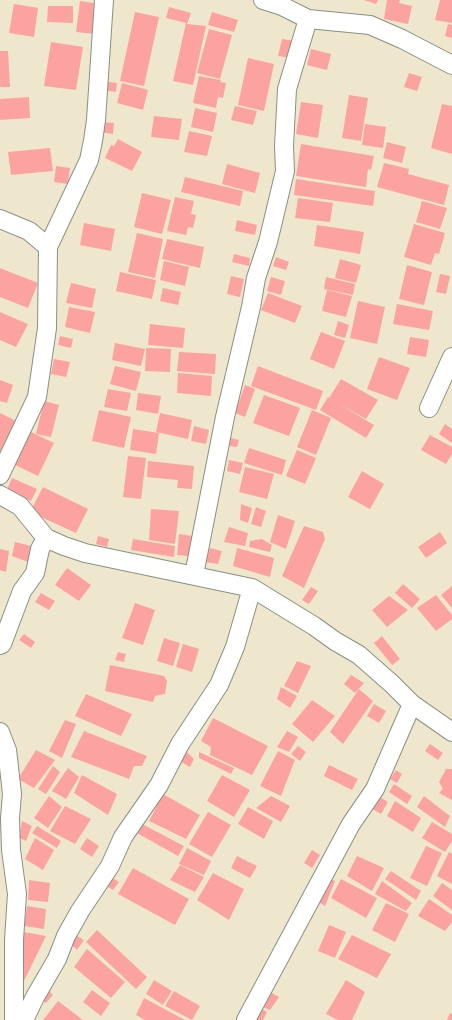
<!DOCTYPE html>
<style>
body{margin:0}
canvas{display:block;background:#efe7cd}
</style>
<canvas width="452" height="1020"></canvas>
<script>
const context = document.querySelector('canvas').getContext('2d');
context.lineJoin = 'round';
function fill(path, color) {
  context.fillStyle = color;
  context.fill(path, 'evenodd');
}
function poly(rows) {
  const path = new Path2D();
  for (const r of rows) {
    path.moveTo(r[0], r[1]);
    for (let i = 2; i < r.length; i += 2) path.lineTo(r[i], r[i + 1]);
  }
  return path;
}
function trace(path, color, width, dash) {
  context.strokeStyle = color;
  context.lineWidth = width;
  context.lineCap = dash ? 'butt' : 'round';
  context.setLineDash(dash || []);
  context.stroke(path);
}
const building = poly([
 [364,0,378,0,376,4],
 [387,0,400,0,399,3,412,6,408,24,384,19],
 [440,0,452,0,452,23,435,20],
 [80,1,100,4,95,34,76,32],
 [14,4,38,8,34,37,9,33],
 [48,6,73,6,73,23,47,22],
 [169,7,191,13,187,24,206,26,193,85,173,81,186,23,166,18],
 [135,12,159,17,144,86,120,81],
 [212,12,238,20,234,32,208,25],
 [448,24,452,25,452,38,445,36],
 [209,29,232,35,220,79,197,73],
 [282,39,295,41,292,58,278,56],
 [51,42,83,47,76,90,44,86],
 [311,49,331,54,327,70,307,65],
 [0,51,8,51,10,87,0,87],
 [248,58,274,64,264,111,238,105],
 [409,73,422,77,417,91,404,87],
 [199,76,221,80,220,82,226,83,223,98,218,97,216,108,193,103],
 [102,81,117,83,116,92,101,90],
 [122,83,148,90,143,110,117,103],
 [349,95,368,98,361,141,342,138],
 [29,97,30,118,0,120,0,99],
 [301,102,323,105,318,138,296,134],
 [442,104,452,106,452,154,431,148],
 [235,106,257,111,253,125,231,120],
 [195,108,217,113,213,132,191,127],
 [154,116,182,119,179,140,151,137],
 [101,122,114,123,113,134,100,132],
 [365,124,386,127,383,148,362,145],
 [189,131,212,136,207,156,184,152],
 [118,139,142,152,132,171,105,158,111,145,114,146],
 [387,142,406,147,402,163,383,158],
 [301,144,374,156,371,170,368,169,366,187,296,176],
 [50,148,53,171,11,175,8,152],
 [384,163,409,169,408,174,449,185,444,205,377,187],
 [227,164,260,173,255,193,222,184],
 [56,166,70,168,68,184,54,182],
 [185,177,243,191,240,206,181,192],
 [296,179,375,191,373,206,294,195],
 [142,193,171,200,162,234,134,227],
 [175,197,194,201,191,214,196,215,193,228,188,227,186,235,167,231],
 [298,198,333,203,330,222,295,218],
 [422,201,447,208,440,229,416,222],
 [237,220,257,225,255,235,235,231],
 [84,223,115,229,111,251,80,245],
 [414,224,445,233,439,254,435,253,431,265,404,257],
 [317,225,364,232,360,254,314,246],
 [137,233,163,239,155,278,128,272],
 [167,239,204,247,200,268,162,259],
 [234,254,250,258,249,266,232,262],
 [276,257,289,262,286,270,273,266],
 [340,259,361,265,356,283,335,278],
 [164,261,189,267,185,286,160,280],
 [407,265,432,272,424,305,399,299],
 [0,268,38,283,28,308,0,297],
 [120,272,156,280,152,299,116,291],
 [440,274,450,276,446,294,436,292],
 [231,276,244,279,240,297,227,294],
 [271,277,285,281,281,295,267,291],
 [326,277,355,284,353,295,324,289],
 [71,283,96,289,92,308,66,303],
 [163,288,181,292,178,305,160,301],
 [327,290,352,296,346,317,322,311],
 [268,293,302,306,295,323,261,310],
 [358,301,385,307,377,344,350,338],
 [397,304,433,311,429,330,393,324],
 [69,307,95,312,90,333,65,327],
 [0,312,28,324,16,347,0,340],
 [338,321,349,325,345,338,334,335],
 [150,324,185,328,183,348,148,345],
 [321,332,345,341,334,369,310,359],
 [60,336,73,339,71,348,58,345],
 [410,337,429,340,426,357,407,354],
 [115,343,145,349,141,366,112,360],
 [146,348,171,349,170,372,145,371],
 [179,352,216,354,215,374,177,371],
 [379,357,410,368,397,400,367,389],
 [54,359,70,362,66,377,51,374],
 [115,366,141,372,136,391,110,384],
 [258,366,323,391,316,410,251,386],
 [178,373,212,376,211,396,177,393],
 [341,379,378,400,366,419,339,404,374,425,366,438,320,410,328,397,329,398],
 [0,380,13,385,7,403,0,401],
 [245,385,255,389,245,417,235,413],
 [108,389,131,393,127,411,104,407],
 [138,393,161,396,158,414,136,410],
 [264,395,300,408,289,436,253,423],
 [44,401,59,405,51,437,36,434],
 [99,410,131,417,124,448,92,441],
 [312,410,331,418,316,455,297,447],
 [0,413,16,421,0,457],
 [160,413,192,420,188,439,156,432],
 [445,424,452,429,452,443,439,434],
 [194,426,209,430,206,444,191,441],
 [133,429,159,433,156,454,130,450],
 [31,432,54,443,38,476,15,465],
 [430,435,452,447,452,454,446,464,421,450],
 [231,438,239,440,237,447,229,446],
 [249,448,286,460,282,475,244,463],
 [297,450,316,458,305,484,286,476],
 [128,456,146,458,141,499,123,497],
 [229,460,243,463,240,474,227,471],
 [148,461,194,466,192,489,177,488,178,480,147,477],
 [245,467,274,474,267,499,239,492],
 [362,471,384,484,370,509,348,497],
 [12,478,37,489,31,501,7,490],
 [43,487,88,509,76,533,30,512],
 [241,504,252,508,248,523,240,520],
 [256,507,266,511,261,527,251,524],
 [151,509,179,511,175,544,149,540],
 [278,515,295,521,286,549,270,542],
 [304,526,323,532,325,539,304,588,282,576],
 [229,527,248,533,245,546,224,542],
 [440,532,447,543,426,558,418,547],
 [179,534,192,536,188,556,177,555],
 [98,536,109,539,107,547,96,544],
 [133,539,175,546,174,557,131,550],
 [262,539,272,545,270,552,249,547,250,541],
 [15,542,31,546,28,562,12,556],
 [210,548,222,551,218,564,205,562],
 [237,548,274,558,270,577,233,566],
 [0,549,9,551,6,572,0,570],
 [67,568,91,585,79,601,55,585],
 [403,584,420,599,412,608,395,593],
 [452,586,452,608,441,595],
 [311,587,318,591,309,604,302,600],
 [41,593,55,601,49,610,35,602],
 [436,595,452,615,452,619,436,631,417,608],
 [389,596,408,610,387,627,372,610],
 [135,603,155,610,143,645,122,638],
 [24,634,35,642,31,648,19,640],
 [382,636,400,659,392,665,374,643],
 [164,638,180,643,173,666,157,661],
 [183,644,199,649,192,672,176,667],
 [118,652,126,654,124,662,115,660],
 [297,661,311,666,298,693,284,686],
 [110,665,164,676,167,681,165,694,155,696,153,702,105,691],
 [351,675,364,683,355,693,344,684],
 [281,687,297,696,290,708,277,699],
 [359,689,373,701,343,744,330,732],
 [86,694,132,714,121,736,75,716],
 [312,700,335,716,313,742,292,724],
 [374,704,386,711,379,723,367,716],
 [213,718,268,746,252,775,210,755,211,747,201,741],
 [65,720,76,724,62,758,49,751],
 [84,731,147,756,142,766,134,766,129,779,71,757],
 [287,731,298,737,289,752,277,747],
 [430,744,443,753,438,760,425,751],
 [298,746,306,752,300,761,291,754],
 [184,749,194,759,190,767,178,760],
 [36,750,55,760,34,788,18,779],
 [278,751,295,760,281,796,260,786],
 [199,752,234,768,231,774,199,758],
 [329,765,358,779,352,790,324,776],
 [53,766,60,772,46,794,38,789],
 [68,768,79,777,66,799,52,791],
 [446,769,452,769,452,800,439,793,443,789,439,782],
 [396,770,402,774,397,783,390,779],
 [82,775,117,794,108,815,74,793],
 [222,775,250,790,234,817,207,801],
 [394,784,412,796,407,804,389,792],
 [163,794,200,815,186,839,149,821],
 [49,796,62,807,48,828,34,818],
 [271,796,290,806,281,822,256,808],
 [378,796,388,802,381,814,371,808],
 [424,796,450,816,445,827,417,807],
 [395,801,421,818,413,832,387,816],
 [65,806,91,819,75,844,50,831],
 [248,807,273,821,264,839,238,824],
 [208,812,231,825,212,857,189,844],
 [22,821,32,826,26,841,19,838],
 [432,822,452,834,452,841,445,852,422,838],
 [142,824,184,846,178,856,137,833],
 [37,826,61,841,57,848,32,833],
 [35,838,54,850,43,870,25,859],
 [87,838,99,846,92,857,80,849],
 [426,846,442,853,427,886,410,878],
 [187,848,211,861,204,875,179,864],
 [312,850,320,855,312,868,304,863],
 [449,852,452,854,452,884,437,876],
 [237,856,257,866,250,878,231,868],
 [357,856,384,868,372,891,347,876],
 [180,865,204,877,195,892,170,880],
 [133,868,189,899,175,925,118,894],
 [391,871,421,891,416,900,385,879],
 [213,873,244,889,229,920,197,900],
 [111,877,119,882,113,890,105,885],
 [328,878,335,881,325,906,317,901],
 [341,879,377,898,366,918,331,898],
 [29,880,50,883,48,902,28,900],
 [382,881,412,903,406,911,375,894],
 [442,883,452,890,452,910,433,896],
 [429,899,452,915,452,922,445,931,418,916],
 [386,903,409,914,395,942,372,930],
 [27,906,46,909,44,929,24,926],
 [329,925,346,932,335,958,318,951],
 [97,930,147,977,136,989,86,942],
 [18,931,46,936,24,981,15,981],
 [74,934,84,940,77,950,69,942],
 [352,935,391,954,377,978,338,959],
 [87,949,125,982,111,998,74,967],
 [154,980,172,991,163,1005,146,994],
 [346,980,365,992,352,1020,338,1020,326,1014],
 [47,989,53,995,46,1003,39,998],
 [92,990,110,1003,101,1016,83,1002],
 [174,991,200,1006,192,1020,165,1006],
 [270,992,279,997,270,1010,260,1006],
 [144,998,185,1020,145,1020,136,1015],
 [58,1001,83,1020,43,1020],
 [260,1008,267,1012,263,1020,254,1020],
 [450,1013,452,1014,452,1020,447,1020]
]);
const minor = poly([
 [263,0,282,6,308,19,370,25,402,39,452,65],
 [0,219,29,231,48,247],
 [429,408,452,357],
 [0,475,37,397,47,328,48,247,89,160,93,141,96,120,104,0],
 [0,495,20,506,46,538,64,546,85,553,252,588,314,626,335,641,359,655,392,684,412,704,452,732],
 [194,575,225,417,251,307,256,278,268,242,285,171,284,146,287,89,308,19],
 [0,645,2,644,22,591,35,573,40,549,46,538],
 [0,732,7,750,9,767,12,794,10,818,11,850,17,894,14,940,14,1020],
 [24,1020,35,997,57,959,66,936,80,911,110,866,123,837,159,785,180,744,219,685,235,647,252,588],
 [246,1020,351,824,375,789,412,704]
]);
fill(building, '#fca3a1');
trace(minor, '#879280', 20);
trace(minor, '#fff', 18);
</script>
